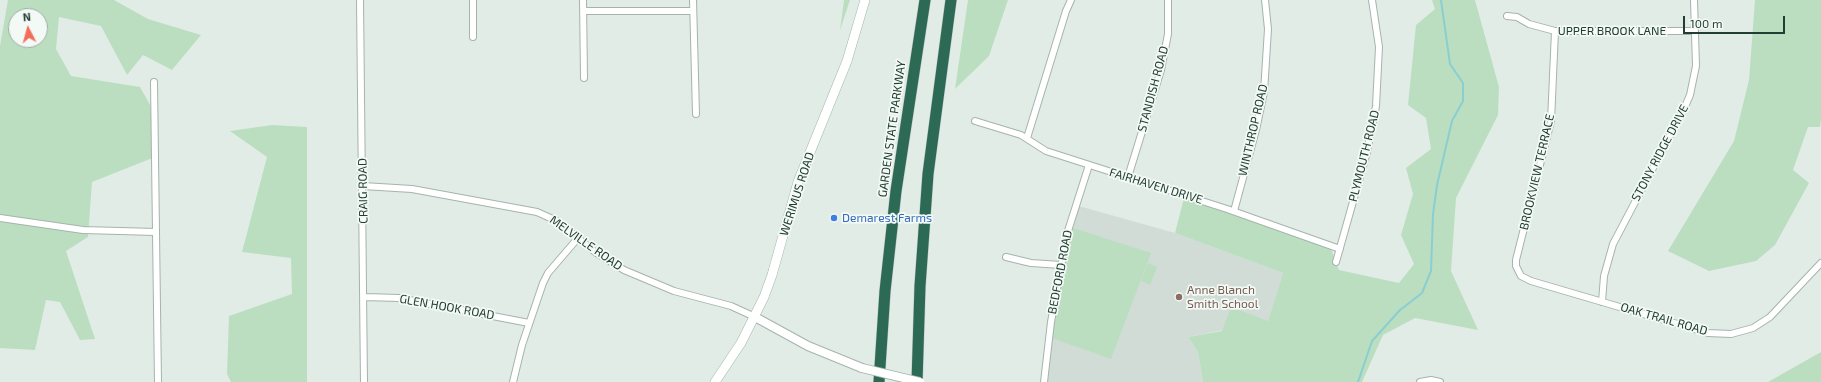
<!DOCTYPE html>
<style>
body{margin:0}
#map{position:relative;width:1821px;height:382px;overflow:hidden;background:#e2ece7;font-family:"Exo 2",sans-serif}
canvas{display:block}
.north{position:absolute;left:8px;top:8px;width:40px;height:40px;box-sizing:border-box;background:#f3f9f5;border:1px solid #9faea7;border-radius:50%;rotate:354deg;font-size:11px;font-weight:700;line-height:16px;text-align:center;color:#223e33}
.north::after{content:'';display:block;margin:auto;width:14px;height:18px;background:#f36d59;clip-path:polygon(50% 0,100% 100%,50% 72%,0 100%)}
.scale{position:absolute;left:1683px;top:16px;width:102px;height:18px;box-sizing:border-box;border:2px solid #223e33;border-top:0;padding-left:5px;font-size:12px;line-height:14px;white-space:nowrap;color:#223e33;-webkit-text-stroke:3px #f3f9f5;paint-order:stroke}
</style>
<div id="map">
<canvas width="1821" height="382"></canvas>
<div class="north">N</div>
<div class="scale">100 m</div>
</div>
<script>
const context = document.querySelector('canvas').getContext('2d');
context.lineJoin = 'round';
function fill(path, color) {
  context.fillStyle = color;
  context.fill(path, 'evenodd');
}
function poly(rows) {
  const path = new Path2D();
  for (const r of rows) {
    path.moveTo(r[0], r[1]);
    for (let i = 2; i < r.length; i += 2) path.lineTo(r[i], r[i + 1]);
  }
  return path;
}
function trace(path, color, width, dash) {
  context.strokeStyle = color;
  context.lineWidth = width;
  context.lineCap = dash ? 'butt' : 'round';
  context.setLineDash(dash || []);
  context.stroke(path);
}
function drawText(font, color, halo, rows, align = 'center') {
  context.font = font + ' "Exo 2",sans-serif';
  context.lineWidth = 3.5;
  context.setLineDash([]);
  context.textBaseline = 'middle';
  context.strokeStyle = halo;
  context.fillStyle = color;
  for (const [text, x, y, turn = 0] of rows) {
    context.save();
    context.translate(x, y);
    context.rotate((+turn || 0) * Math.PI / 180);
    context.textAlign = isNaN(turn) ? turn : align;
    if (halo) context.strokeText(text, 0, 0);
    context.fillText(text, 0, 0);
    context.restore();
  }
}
const built = poly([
 [1075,205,1175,233,1283,273,1268,321,1188,337,1198,352,1203,382,1044,382,1047,348]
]);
const green = poly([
 [8,0,114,0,148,19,201,35,172,70,143,55,127,75,101,26,59,17,56,49,71,76,140,87,153,110,155,157,92,182,88,237,66,251,95,339,80,340,60,302,46,300,35,350,0,348,0,46],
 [16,16,40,16,40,40,16,40],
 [844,0,850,0,840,30],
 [968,0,1008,0,989,56,955,89],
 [1432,0,1475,0,1499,87,1498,115,1456,198,1451,271,1478,330,1415,318,1383,335,1362,382,1203,382,1198,352,1188,337,1222,331,1231,307,1268,321,1283,273,1175,233,1185,194,1328,241,1339,270,1399,283,1414,264,1401,235,1413,194,1406,168,1431,149,1426,118,1408,105,1416,25,1435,9],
 [1755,0,1821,0,1821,119,1820,127,1808,127,1793,170,1809,183,1775,245,1756,261,1709,271,1668,251,1734,141,1749,80],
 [272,125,307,127,307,382,231,382,227,374,229,316,292,294,291,258,242,252,267,157,230,131],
 [1073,228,1151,253,1111,359,1052,338],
 [1148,263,1157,267,1150,285,1141,281],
 [1821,352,1821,382,1768,382]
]);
const stream = poly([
 [1358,382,1372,341,1400,310,1422,293,1431,271,1433,214,1437,185,1452,121,1463,101,1463,83,1450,64,1441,0]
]);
const minor = poly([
 [360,0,364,382],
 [473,0,473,37],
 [583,0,584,78],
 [693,0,696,114],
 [583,11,693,11],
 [1507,16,1517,17,1529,24,1555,31,1695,31],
 [1555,31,1551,121,1516,260,1516,266,1521,276,1531,281,1708,333,1731,334,1753,328,1770,317,1821,263],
 [154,82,158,382],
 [975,121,1021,135,1046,151,1227,209,1340,249],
 [1027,138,1066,11,1071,0],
 [1128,177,1161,70,1168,34,1168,0],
 [363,186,412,189,537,212,557,221,595,252,624,270,674,291,731,306,755,317],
 [1234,211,1256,130,1264,92,1268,29,1265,0],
 [0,218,83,230,156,232],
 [1006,257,1031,263,1061,265],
 [1336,262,1367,152,1376,106,1379,47,1372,0],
 [364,297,399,298,529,323],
 [1602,302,1604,276,1613,244,1684,109,1690,95,1696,66,1694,0],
 [513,382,522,345,543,283,548,273,578,238],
 [1044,382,1051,322,1067,234,1089,165],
 [1420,382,1431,380,1440,382]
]);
const tertiary = poly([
 [755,317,808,346,862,368]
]);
const secondary = poly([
 [715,382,741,343,764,297,772,275,798,182,847,61,865,0]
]);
const motorway = poly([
 [879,382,885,291,896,191,925,0],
 [917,382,920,286,928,174,951,0]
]);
const tertiaryBridge = poly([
 [862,368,920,382]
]);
const markers = [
 [834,218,4,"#3f7fe0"],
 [1179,297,4,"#8d6e63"]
];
const streetNames = [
 ["UPPER BROOK LANE",1612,31],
 ["STANDISH ROAD",1153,89,-75],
 ["GARDEN STATE PARKWAY",892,129,-82],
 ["WINTHROP ROAD",1253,130,-77],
 ["STONY RIDGE DRIVE",1660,153,-62],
 ["PLYMOUTH ROAD",1364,156,-76],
 ["BROOKVIEW TERRACE",1537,172,-77],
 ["FAIRHAVEN DRIVE",1156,186,17],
 ["CRAIG ROAD",363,191,-91],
 ["WERIMUS ROAD",797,194,-72],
 ["MELVILLE ROAD",586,243,35],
 ["BEDFORD ROAD",1060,272,-79],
 ["GLEN HOOK ROAD",447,307,10],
 ["OAK TRAIL ROAD",1664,319,16]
];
const shopNames = [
 ["Demarest Farms",842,218]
];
const educationNames = [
 ["Anne Blanch",1187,290],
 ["Smith School",1187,304]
];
fill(built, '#d0dcd5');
fill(green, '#bbdec0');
trace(stream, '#89cfd2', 2);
trace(minor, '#a5b4ad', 8);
trace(tertiary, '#a5b4ad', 10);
trace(secondary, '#a0b8ad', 10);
trace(motorway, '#c1c9c6', 12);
trace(minor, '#fff', 6);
trace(tertiary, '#fff', 8);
trace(secondary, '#fff', 9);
trace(motorway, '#2d6a56', 11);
trace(tertiaryBridge, '#a5b4ad', 10, []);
trace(tertiaryBridge, '#fff', 8);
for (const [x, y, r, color] of markers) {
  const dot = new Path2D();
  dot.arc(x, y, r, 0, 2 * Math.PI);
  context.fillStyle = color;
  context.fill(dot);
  trace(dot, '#f3f9f5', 1.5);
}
drawText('12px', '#223e33', '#f3f9f5', streetNames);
drawText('12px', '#366cbe', '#f3f9f5', shopNames, 'left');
drawText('12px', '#785e54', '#f3f9f5', educationNames, 'left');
</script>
